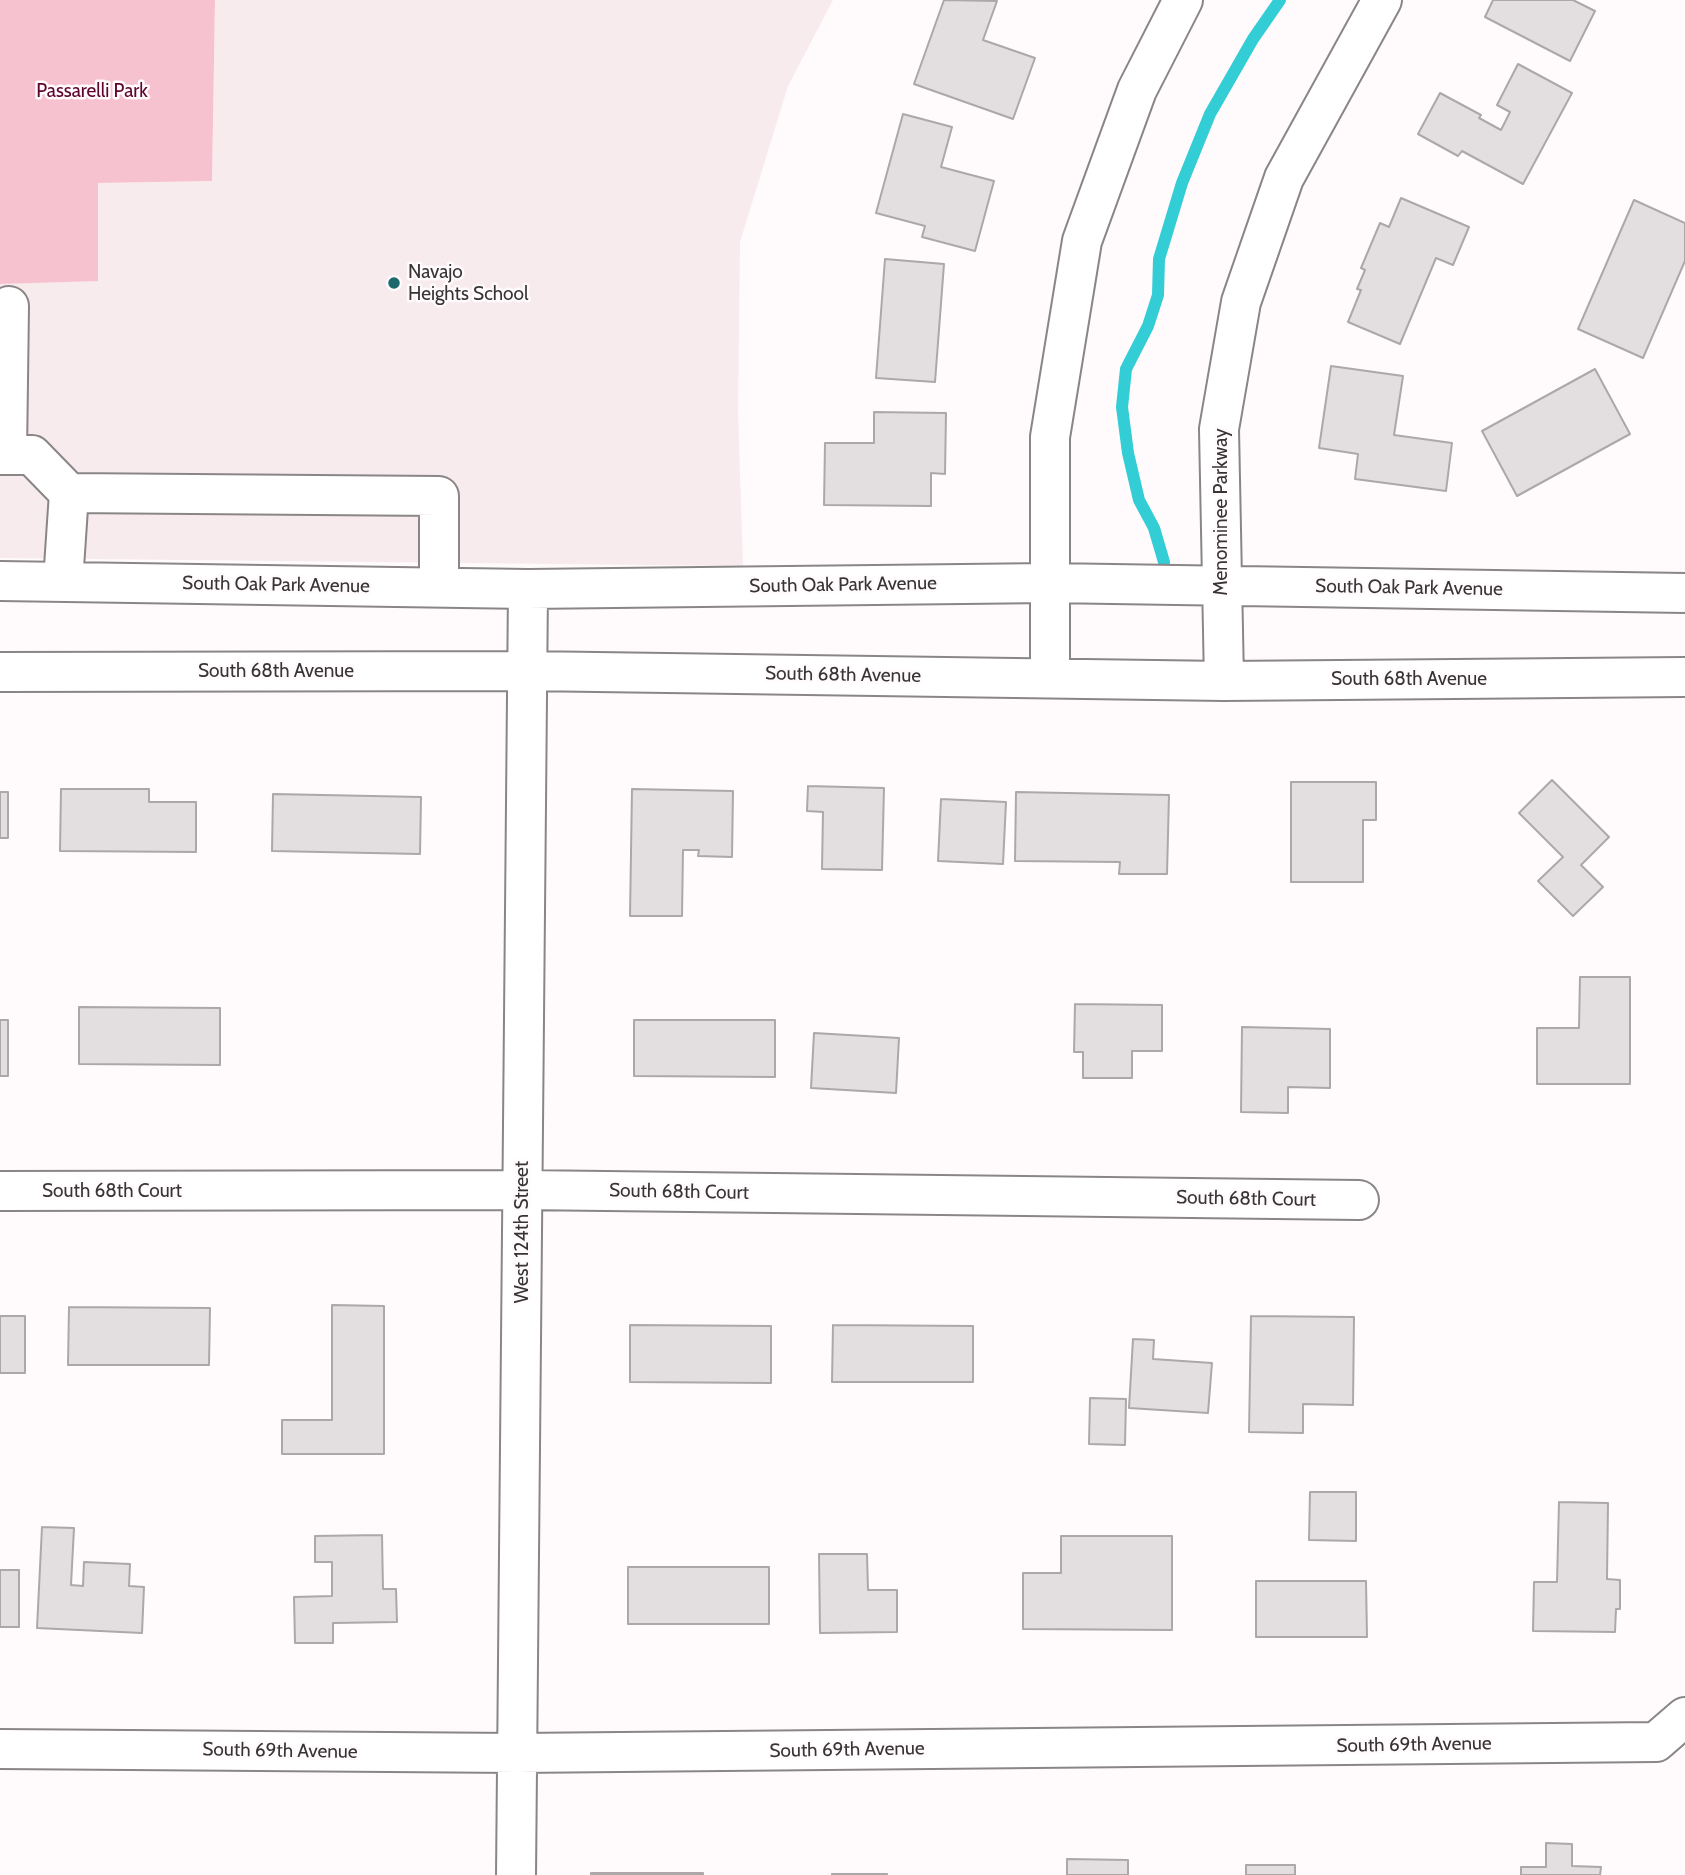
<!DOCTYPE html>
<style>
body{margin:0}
canvas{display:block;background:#fffafb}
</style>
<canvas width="1685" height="1875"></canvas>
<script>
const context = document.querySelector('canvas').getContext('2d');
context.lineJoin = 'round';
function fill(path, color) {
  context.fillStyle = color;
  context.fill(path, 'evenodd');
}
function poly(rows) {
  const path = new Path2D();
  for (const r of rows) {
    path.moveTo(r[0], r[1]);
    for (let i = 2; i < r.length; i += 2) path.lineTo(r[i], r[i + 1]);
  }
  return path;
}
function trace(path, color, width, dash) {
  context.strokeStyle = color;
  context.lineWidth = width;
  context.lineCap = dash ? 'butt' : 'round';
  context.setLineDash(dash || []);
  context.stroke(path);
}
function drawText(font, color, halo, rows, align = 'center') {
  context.font = font + ' Cabin,sans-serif';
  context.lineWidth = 5;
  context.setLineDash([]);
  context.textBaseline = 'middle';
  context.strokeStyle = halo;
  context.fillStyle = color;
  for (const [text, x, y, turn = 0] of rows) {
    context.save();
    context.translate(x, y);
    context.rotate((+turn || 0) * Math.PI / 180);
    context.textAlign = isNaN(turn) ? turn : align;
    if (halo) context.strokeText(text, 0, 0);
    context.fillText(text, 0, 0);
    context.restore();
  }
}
const built = poly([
 [215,0,833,0,788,86,740,242,738,411,743,566,0,558,0,284,98,280,98,183,212,181]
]);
const green = poly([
 [0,0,215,0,212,181,98,183,98,281,0,284]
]);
const stream = poly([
 [1164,562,1154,528,1139,500,1128,453,1122,407,1126,369,1148,326,1158,295,1159,259,1182,183,1210,114,1253,39,1280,0]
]);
const building = poly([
 [944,0,997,1,983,40,1035,58,1013,119,914,84,944,0],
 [1493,0,1573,0,1595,11,1570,61,1485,17,1493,0],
 [1518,64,1572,93,1523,184,1462,151,1458,156,1418,134,1440,93,1481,115,1479,118,1501,130,1510,112,1497,105,1518,64],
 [903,114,952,127,941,167,994,181,975,251,922,237,925,226,876,213,903,114],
 [1401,198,1469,227,1453,265,1436,258,1400,344,1348,322,1361,290,1357,289,1365,270,1361,268,1380,223,1389,227,1401,198],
 [1634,200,1685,223,1685,261,1643,358,1578,329,1634,200],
 [885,259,944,264,935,382,876,378,885,259],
 [1331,366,1403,376,1394,435,1452,443,1446,491,1355,479,1358,454,1319,448,1331,366],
 [1595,369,1630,434,1517,496,1482,431,1595,369],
 [874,412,946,413,945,474,931,473,931,506,824,505,825,443,874,443,874,412],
 [1552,780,1609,837,1581,865,1603,887,1573,916,1538,881,1563,857,1519,813,1552,780],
 [1291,782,1376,782,1376,820,1363,820,1363,882,1291,882,1291,782],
 [808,786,884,788,882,870,822,869,823,812,807,811,808,786],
 [61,789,149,789,149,802,196,802,196,852,60,851,61,789],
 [632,789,733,791,732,857,698,856,699,850,683,850,682,916,630,916,632,789],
 [0,792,8,792,8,838,0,838,0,792],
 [1016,792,1169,795,1167,874,1119,874,1120,862,1015,861,1016,792],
 [273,794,421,797,420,854,272,851,273,794],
 [941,799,1006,802,1003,864,938,861,941,799],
 [1580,977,1630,977,1630,1084,1537,1084,1537,1028,1579,1028,1580,977],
 [1075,1004,1162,1005,1162,1051,1132,1051,1132,1078,1083,1078,1083,1052,1074,1052,1075,1004],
 [79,1007,220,1008,220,1065,79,1064,79,1007],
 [0,1020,8,1020,8,1076,0,1076,0,1020],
 [634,1020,775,1020,775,1077,634,1076,634,1020],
 [1242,1027,1330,1029,1330,1088,1288,1087,1288,1113,1241,1112,1242,1027],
 [814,1033,899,1038,896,1093,811,1088,814,1033],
 [332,1305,384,1306,384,1454,282,1454,282,1420,332,1420,332,1305],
 [69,1307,210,1308,209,1365,68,1365,69,1307],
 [0,1316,25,1316,25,1373,0,1373,0,1316],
 [1251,1316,1354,1317,1353,1405,1303,1404,1303,1433,1249,1432,1251,1316],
 [630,1325,771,1326,771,1383,630,1382,630,1325],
 [833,1325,973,1326,973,1382,832,1382,833,1325],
 [1133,1339,1154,1340,1153,1359,1212,1363,1208,1413,1129,1408,1133,1339],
 [1090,1398,1126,1399,1125,1445,1089,1444,1090,1398],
 [1310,1492,1356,1492,1356,1541,1309,1540,1310,1492],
 [1559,1502,1608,1503,1607,1579,1620,1580,1620,1609,1616,1609,1615,1632,1533,1631,1534,1582,1557,1582,1559,1502],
 [42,1527,74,1528,71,1585,83,1586,84,1562,130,1564,129,1586,144,1587,142,1633,37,1628,42,1527],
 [382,1535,383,1589,396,1589,397,1622,333,1623,333,1643,295,1643,294,1597,332,1596,332,1562,315,1562,315,1536,382,1535],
 [1061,1536,1172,1536,1172,1630,1023,1629,1023,1573,1061,1573,1061,1536],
 [819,1554,867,1554,868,1590,897,1590,897,1632,820,1633,819,1554],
 [628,1567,769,1567,769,1624,628,1624,628,1567],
 [0,1570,19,1570,19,1627,0,1627,0,1570],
 [1256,1581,1366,1581,1367,1637,1256,1637,1256,1581],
 [1546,1843,1572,1844,1572,1866,1601,1867,1600,1875,1521,1875,1521,1867,1546,1867,1546,1843],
 [1067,1859,1128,1860,1128,1875,1067,1875,1067,1859],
 [1246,1865,1295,1865,1295,1875,1246,1875,1246,1865],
 [591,1873,703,1873,703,1875,591,1875,591,1873],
 [832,1874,887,1874,887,1875,832,1875,832,1874]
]);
const minor = poly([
 [0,455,32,455,69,493],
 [7,455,9,306],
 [0,581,528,589,1049,583,1685,593],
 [63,582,69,493,439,496,439,587],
 [0,672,527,671,1224,681,1685,677],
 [1050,678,1050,437,1082,241,1137,90,1183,0],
 [1224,681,1219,429,1241,302,1284,178,1382,0],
 [0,1191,522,1190,1359,1200],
 [0,1749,517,1753,1656,1742,1685,1717],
 [516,1875,528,589]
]);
const markers = [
 [394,283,7,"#1d696e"]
];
const parkNames = [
 ["Passarelli Park",92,91]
];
const poiNames = [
 ["Navajo",408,272],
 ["Heights School",408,294]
];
const streetNames = [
 ["Menominee Parkway",1221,512,-90],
 ["South Oak Park Avenue",276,585,1],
 ["South Oak Park Avenue",843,585,-1],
 ["South Oak Park Avenue",1409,588,1],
 ["South 68th Avenue",276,671],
 ["South 68th Avenue",843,675,1],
 ["South 68th Avenue",1409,679],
 ["South 68th Court",112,1191],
 ["South 68th Court",679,1192,1],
 ["South 68th Court",1246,1199,1],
 ["West 124th Street",522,1232,-90],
 ["South 69th Avenue",1414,1745,-1],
 ["South 69th Avenue",847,1750,-1],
 ["South 69th Avenue",280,1751,1]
];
fill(built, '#f8ebee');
fill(green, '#f7c2d0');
trace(stream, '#33cdd6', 12);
fill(building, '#e3dfe0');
trace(building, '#aca8a9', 2);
trace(minor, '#8a8687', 42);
trace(minor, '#fff', 38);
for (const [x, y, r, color] of markers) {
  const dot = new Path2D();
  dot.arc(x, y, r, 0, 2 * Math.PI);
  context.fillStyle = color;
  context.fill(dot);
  trace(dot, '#fffafb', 2.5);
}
drawText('19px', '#5d042d', '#fffafb', parkNames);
drawText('19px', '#363435', '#fffafb', poiNames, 'left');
drawText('19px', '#363435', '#fffafb', streetNames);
</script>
